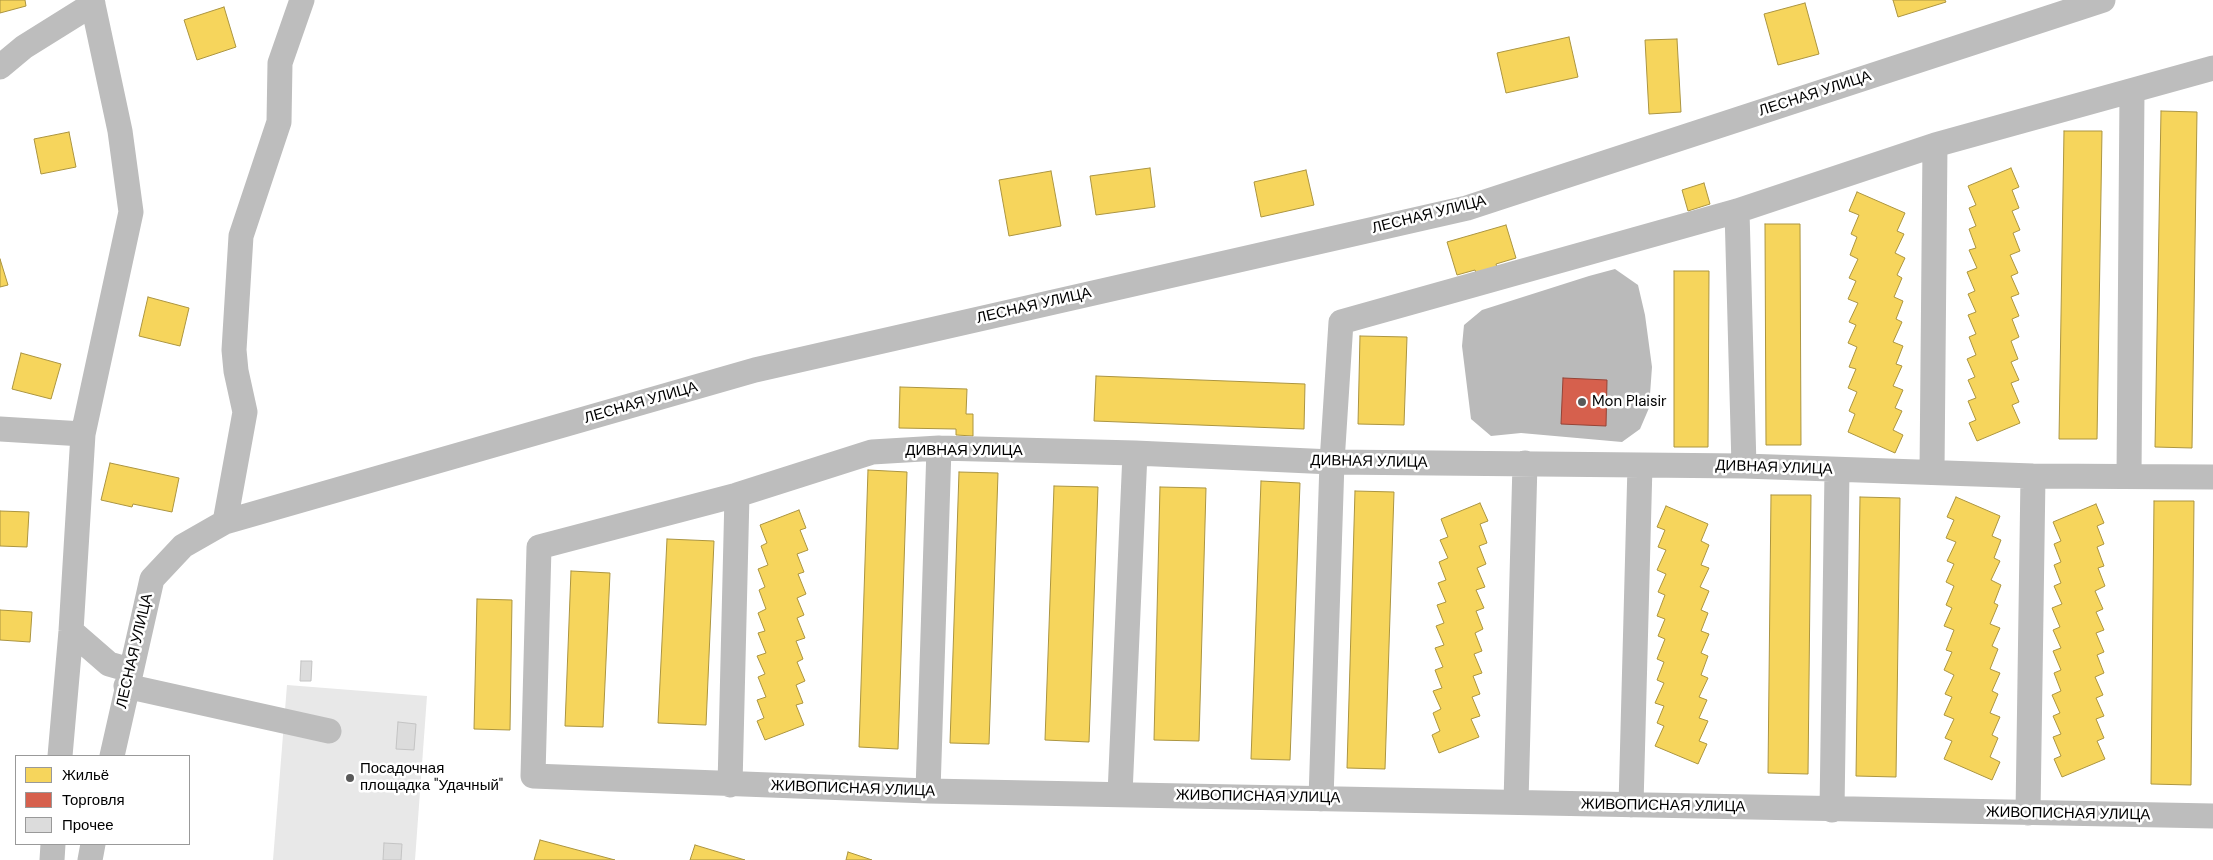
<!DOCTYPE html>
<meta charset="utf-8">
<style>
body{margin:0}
#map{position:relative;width:2213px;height:860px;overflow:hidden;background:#fff;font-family:"DM Sans",sans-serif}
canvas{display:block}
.legend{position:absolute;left:15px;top:755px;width:175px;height:90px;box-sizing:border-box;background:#fff;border:1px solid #999;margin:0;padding:6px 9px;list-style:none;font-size:15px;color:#000}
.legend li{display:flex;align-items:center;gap:10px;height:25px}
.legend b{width:25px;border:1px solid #999}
</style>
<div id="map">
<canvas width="2213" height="860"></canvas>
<ul class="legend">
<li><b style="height:14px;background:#f6d55c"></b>Жильё</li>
<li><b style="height:14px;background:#d6604d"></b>Торговля</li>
<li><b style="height:14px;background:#dcdcdc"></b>Прочее</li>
</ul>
</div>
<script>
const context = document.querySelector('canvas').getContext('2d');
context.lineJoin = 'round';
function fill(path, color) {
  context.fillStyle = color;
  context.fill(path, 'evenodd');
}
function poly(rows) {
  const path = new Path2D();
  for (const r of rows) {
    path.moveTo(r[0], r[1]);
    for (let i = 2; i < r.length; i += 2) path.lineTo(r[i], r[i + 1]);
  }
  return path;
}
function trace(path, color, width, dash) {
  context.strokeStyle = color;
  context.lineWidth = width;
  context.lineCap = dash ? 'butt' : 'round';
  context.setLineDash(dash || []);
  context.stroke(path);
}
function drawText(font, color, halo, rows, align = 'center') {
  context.font = font + ' "DM Sans",sans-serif';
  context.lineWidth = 5;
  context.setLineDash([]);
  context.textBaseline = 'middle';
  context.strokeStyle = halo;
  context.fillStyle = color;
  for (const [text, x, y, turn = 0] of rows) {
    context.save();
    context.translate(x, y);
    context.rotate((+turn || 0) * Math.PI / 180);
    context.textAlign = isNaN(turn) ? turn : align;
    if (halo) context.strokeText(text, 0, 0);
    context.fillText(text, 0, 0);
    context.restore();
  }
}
const green = poly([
 [287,685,427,696,415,860,273,860]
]);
const water = poly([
 [1615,269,1638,285,1645,315,1652,367,1649,408,1640,429,1622,442,1521,433,1491,436,1471,419,1462,346,1464,325,1482,310,1589,276]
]);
const homes = poly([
 [0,0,25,0,26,6,0,13,0,0],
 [1893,0,1945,0,1946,2,1898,17,1893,0],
 [1805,3,1819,54,1778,65,1764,14,1805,3],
 [224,7,236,47,197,60,184,20,224,7],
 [1569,37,1578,77,1506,93,1497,53,1569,37],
 [1677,39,1681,112,1649,114,1645,40,1677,39],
 [2161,111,2197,112,2192,448,2155,447,2161,111],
 [2064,131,2102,131,2097,439,2059,439,2064,131],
 [69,132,76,167,41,174,34,139,69,132],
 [1150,168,1155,207,1096,215,1090,176,1150,168],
 [2011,168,2019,187,2012,190,2019,208,2012,211,2020,230,2013,233,2020,251,2010,255,2018,273,2011,276,2019,294,2011,297,2019,316,2012,319,2019,337,2011,341,2018,359,2011,362,2019,380,2011,383,2019,402,2012,405,2020,423,1977,441,1969,423,1976,420,1968,401,1976,398,1968,380,1975,377,1967,359,1976,355,1969,337,1976,334,1968,315,1976,312,1968,294,1975,291,1967,272,1977,268,1969,250,1976,248,1969,229,1976,226,1969,208,1976,205,1968,186,2011,168],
 [1306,170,1314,205,1261,217,1254,182,1306,170],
 [1051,171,1061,226,1009,236,999,180,1051,171],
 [1704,183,1710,204,1688,211,1682,190,1704,183],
 [1857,192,1905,213,1897,231,1904,234,1895,253,1905,258,1897,275,1902,278,1894,297,1903,301,1896,319,1902,322,1893,342,1903,346,1896,364,1902,366,1893,386,1903,390,1895,408,1902,411,1893,430,1903,435,1895,453,1848,432,1855,414,1849,411,1857,392,1848,388,1856,369,1849,367,1857,347,1848,343,1856,325,1849,322,1858,303,1848,299,1856,281,1849,278,1858,259,1850,255,1857,237,1851,234,1859,215,1849,211,1857,192],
 [1765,224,1800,224,1801,445,1766,445,1765,224],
 [1506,225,1516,258,1496,264,1498,270,1477,276,1475,270,1457,275,1447,242,1506,225],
 [0,259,8,285,0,287,0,259],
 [1674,271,1709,271,1708,447,1674,447,1674,271],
 [148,297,189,308,180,346,139,336,148,297],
 [1360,336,1407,337,1404,425,1358,424,1360,336],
 [21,353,61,364,51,399,12,389,21,353],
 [1096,376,1305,384,1304,429,1094,421,1096,376],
 [900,387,967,389,966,414,973,414,973,436,956,435,956,429,899,428,900,387],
 [110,463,179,478,172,512,133,504,132,507,101,500,110,463],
 [868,470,907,472,898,749,859,747,868,470],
 [959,472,998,473,989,744,950,743,959,472],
 [1261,481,1300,483,1290,760,1251,759,1261,481],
 [1054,486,1098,487,1089,742,1045,740,1054,486],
 [1160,487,1206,488,1199,741,1154,740,1160,487],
 [1355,491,1394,492,1385,769,1347,768,1355,491],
 [1771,495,1811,495,1808,774,1768,773,1771,495],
 [1860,497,1900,498,1896,777,1856,776,1860,497],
 [1956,497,2000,516,1992,536,2001,540,1994,558,2000,561,1991,580,2001,585,1994,603,1998,605,1990,624,2000,628,1992,646,1998,649,1990,669,2000,673,1992,691,1998,694,1990,713,2000,717,1992,735,1998,738,1990,757,2000,762,1992,780,1944,759,1952,741,1945,738,1954,719,1944,715,1952,697,1945,694,1954,675,1944,670,1952,652,1946,650,1954,630,1944,626,1952,608,1946,605,1954,586,1946,582,1954,564,1947,561,1956,542,1946,538,1954,520,1947,517,1956,497],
 [2154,501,2194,501,2191,785,2151,784,2154,501],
 [1480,503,1488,521,1480,524,1487,543,1479,546,1486,564,1477,568,1485,587,1476,590,1484,608,1476,611,1483,629,1475,633,1482,651,1474,654,1482,673,1473,676,1480,694,1472,697,1480,716,1471,719,1479,737,1439,753,1432,735,1440,731,1433,713,1441,709,1433,691,1442,688,1435,670,1443,667,1435,648,1444,645,1436,626,1444,623,1437,605,1446,602,1438,583,1446,580,1439,562,1448,558,1440,540,1448,537,1441,519,1480,503],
 [2096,504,2104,523,2097,526,2104,544,2097,547,2104,566,2098,568,2105,586,2095,591,2103,609,2096,612,2104,630,2096,633,2104,652,2097,655,2104,673,2095,677,2103,695,2096,698,2104,716,2096,719,2104,738,2097,741,2105,759,2062,777,2054,759,2061,756,2053,737,2061,734,2053,716,2060,713,2052,695,2061,691,2054,673,2061,670,2053,651,2061,648,2053,630,2060,627,2052,608,2062,604,2054,586,2061,583,2054,565,2061,562,2054,544,2061,541,2053,522,2096,504],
 [1666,506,1708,524,1701,541,1709,545,1701,565,1709,568,1700,587,1709,591,1701,610,1708,613,1701,631,1709,634,1701,653,1708,656,1701,675,1708,678,1699,697,1707,700,1699,718,1708,721,1699,741,1707,744,1698,764,1655,746,1664,726,1657,723,1664,706,1655,703,1664,683,1657,680,1664,662,1657,659,1665,639,1658,636,1665,619,1657,616,1665,595,1658,592,1666,574,1657,570,1666,550,1658,547,1665,530,1657,527,1666,506],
 [799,510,806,528,800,530,808,550,797,554,804,572,798,574,806,594,797,598,804,615,797,618,805,638,796,641,803,659,797,662,805,681,796,685,803,703,796,705,804,725,765,740,757,721,764,718,757,700,766,697,758,677,765,674,757,656,766,653,758,633,765,631,758,613,766,609,759,590,765,587,758,569,768,565,761,546,767,543,760,525,799,510],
 [0,511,29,512,27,547,0,546,0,511],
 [667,539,714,541,706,725,658,723,667,539],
 [571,571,610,573,603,727,565,726,571,571],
 [477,599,512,600,510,730,474,729,477,599],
 [0,610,32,612,30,642,0,640,0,610],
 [540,840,615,860,534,860,540,840],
 [695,845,745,860,690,860,695,845],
 [848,852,872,860,846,860,848,852]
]);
const shops = poly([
 [1563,378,1607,380,1606,426,1561,424,1563,378]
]);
const building = poly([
 [301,661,312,661,311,681,300,681,301,661],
 [398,722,416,724,414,750,396,749,398,722],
 [384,843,402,844,401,860,383,860,384,843]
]);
const minor = poly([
 [0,67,24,47,93,4],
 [1737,211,1744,466],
 [0,429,83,434],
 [1932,472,1935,145],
 [2129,476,2132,91],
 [2213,477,2033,476,1744,466,1332,462,1135,453,939,448,872,452,737,495,539,547,533,776,928,791,2213,816],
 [225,522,245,412,236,371,234,350,241,236,279,122,280,63,302,0],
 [71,631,109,664,130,670],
 [126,686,329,731],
 [60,756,71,631,83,434,131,212,120,131,92,0],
 [112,756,152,579,183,546,225,522,755,370,1467,208,2103,0],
 [730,785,737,495],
 [928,791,939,448],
 [1120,794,1135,453],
 [1321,799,1332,462,1341,322,1737,211,1935,145,2213,68],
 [1516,802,1525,463],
 [1631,805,1640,465],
 [1832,810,1837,471],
 [2028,813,2033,476],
 [52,860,53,844],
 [90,860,93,844]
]);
const markers = [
 [1582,402,5,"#595959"],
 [350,778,5,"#595959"]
];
const streetNames = [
 ["ЛЕСНАЯ УЛИЦА",1815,94,-18],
 ["ЛЕСНАЯ УЛИЦА",1429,215,-14],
 ["ЛЕСНАЯ УЛИЦА",1034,306,-13],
 ["ЛЕСНАЯ УЛИЦА",641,403,-16],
 ["ДИВНАЯ УЛИЦА",964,451],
 ["ДИВНАЯ УЛИЦА",1369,462,1],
 ["ДИВНАЯ УЛИЦА",1774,468,2],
 ["ЛЕСНАЯ УЛИЦА",135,651,-77],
 ["ЖИВОПИСНАЯ УЛИЦА",853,789,2],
 ["ЖИВОПИСНАЯ УЛИЦА",1258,797,1],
 ["ЖИВОПИСНАЯ УЛИЦА",1663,806,1],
 ["ЖИВОПИСНАЯ УЛИЦА",2068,814,1]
];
const poiNames = [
 ["Mon Plaisir",1592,402],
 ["Посадочная",360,769],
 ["площадка \"Удачный\"",360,786]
];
fill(green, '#e8e8e8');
fill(water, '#bababa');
fill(homes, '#f6d55c');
trace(homes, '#ac9540', 1);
fill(shops, '#d6604d');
trace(shops, '#964336', 1);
fill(building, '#dcdcdc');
trace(building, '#c4c4c4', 1);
trace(minor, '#bdbdbd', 25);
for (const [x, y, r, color] of markers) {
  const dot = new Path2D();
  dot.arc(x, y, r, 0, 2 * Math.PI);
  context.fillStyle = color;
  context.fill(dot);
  trace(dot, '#fff', 2);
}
drawText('15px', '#000', '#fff', streetNames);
drawText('15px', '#000', '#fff', poiNames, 'left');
</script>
